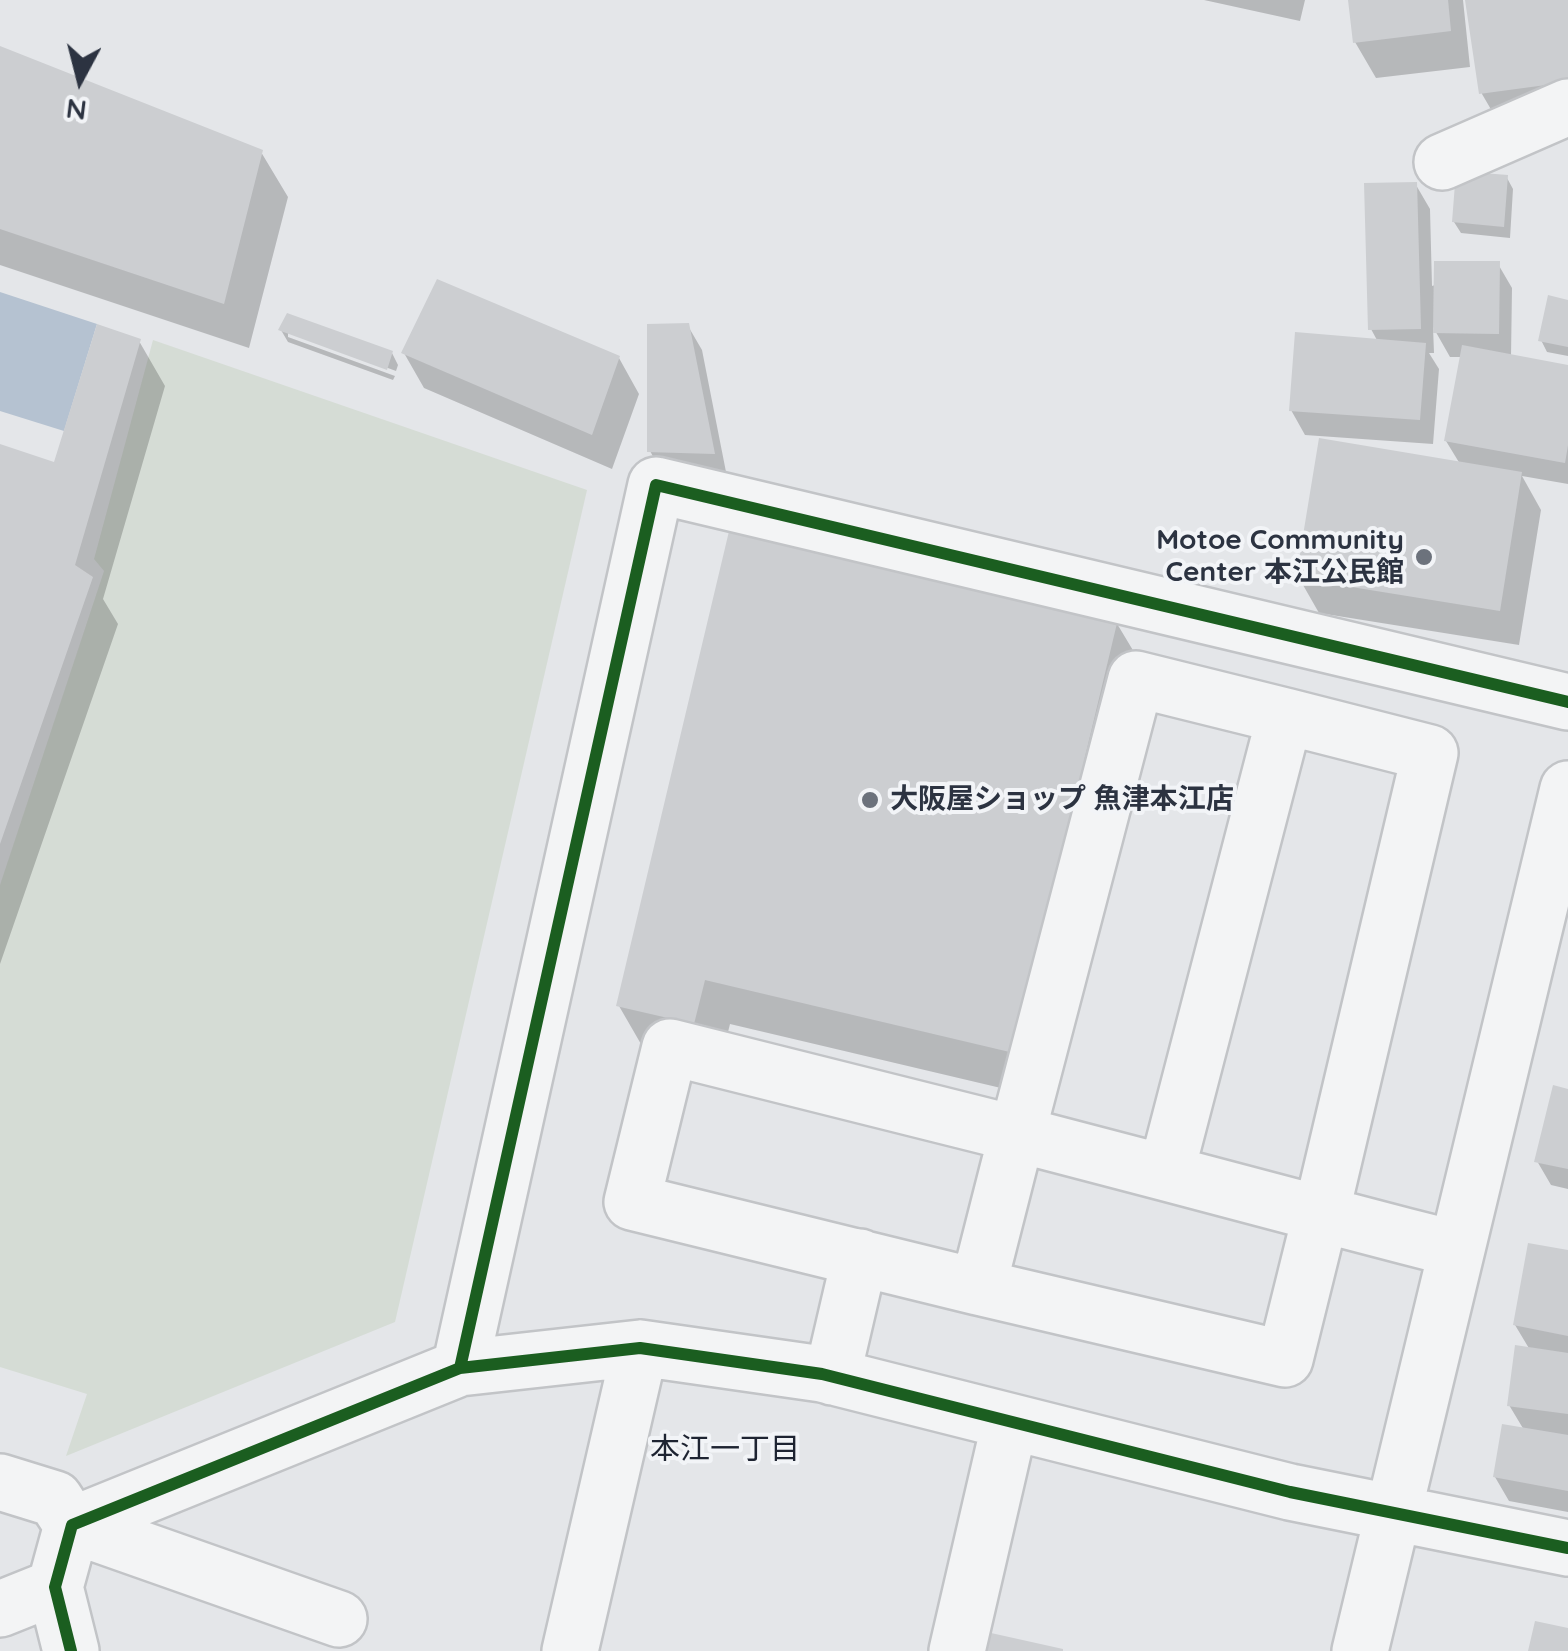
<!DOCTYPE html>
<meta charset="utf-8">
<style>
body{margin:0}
#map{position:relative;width:1568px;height:1651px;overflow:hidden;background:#e4e6e9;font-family:Quicksand,sans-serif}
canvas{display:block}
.north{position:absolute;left:30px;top:30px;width:100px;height:100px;-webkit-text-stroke:8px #f2f4f7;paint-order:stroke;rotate:187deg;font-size:28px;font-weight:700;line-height:40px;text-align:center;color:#2c3341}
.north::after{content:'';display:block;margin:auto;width:35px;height:45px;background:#2c3341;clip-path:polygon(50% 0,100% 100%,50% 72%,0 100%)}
</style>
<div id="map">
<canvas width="1568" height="1651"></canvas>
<div class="north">N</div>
</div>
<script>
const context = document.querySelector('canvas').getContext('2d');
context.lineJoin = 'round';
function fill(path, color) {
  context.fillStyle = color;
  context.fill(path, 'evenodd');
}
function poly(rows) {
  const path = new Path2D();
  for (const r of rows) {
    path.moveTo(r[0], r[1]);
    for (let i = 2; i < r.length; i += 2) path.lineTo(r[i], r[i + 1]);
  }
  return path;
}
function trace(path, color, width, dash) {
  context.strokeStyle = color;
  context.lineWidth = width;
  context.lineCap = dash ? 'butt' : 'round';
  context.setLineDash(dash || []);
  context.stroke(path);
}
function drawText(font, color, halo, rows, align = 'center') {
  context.font = font + ' Quicksand,"Noto Sans JP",sans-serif';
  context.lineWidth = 8;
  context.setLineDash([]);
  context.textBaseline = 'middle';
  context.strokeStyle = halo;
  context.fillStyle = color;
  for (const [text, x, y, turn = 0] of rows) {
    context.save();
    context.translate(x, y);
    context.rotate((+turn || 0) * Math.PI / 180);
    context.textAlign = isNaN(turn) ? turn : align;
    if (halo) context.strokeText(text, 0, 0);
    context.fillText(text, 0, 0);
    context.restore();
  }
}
const green = poly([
 [153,340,587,490,395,1322,66,1456,87,1394,0,1367,0,885,104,571,94,559]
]);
const water = poly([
 [0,292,97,324,64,431,0,411]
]);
const shadow = poly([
 [1204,0,1305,0,1300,21],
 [1350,0,1463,0,1470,67,1376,78,1355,42],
 [1468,0,1568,0,1568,107,1496,118,1482,94],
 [0,49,261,152,288,197,249,348,0,265],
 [1507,178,1513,189,1510,238,1461,233,1454,222],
 [1416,185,1430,209,1432,286,1498,264,1512,288,1511,357,1568,368,1568,484,1522,476,1541,510,1519,645,1319,613,1299,578,1460,464,1446,441,1462,357,1450,357,1433,327,1434,353,1429,353,1439,369,1433,444,1305,435,1291,410,1378,342,1371,329],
 [1568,302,1568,356,1547,352,1541,340],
 [288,316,392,353,398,365,396,371,288,331,288,337,395,376,393,380,288,342,281,330],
 [688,326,702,350,727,477,664,476,650,451],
 [139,341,165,386,103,599,118,624,0,964,0,447,56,466],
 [404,353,619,358,639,394,612,469,424,388],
 [1116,622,1143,667,1039,1097,730,1024,719,1068,645,1051,619,1006],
 [1568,1091,1568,1189,1551,1185,1537,1161],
 [1568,1253,1568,1512,1509,1501,1495,1477,1524,1430,1509,1405,1530,1350,1515,1325]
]);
const building = poly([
 [1348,0,1448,0,1451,31,1353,43],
 [1465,0,1568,0,1568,82,1479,94],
 [0,46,263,150,224,304,0,229],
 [1456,171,1508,175,1504,227,1452,222],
 [1417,182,1421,329,1368,330,1364,183],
 [1434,261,1500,261,1499,334,1433,333],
 [437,279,620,356,592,435,401,353],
 [1548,295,1568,300,1568,347,1538,341],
 [287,313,393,351,387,370,278,330],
 [689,323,715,454,647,452,647,324],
 [97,324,141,339,75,565,93,577,0,844,0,444,54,462],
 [1295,332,1426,343,1420,420,1289,411],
 [1462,345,1568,365,1568,445,1565,463,1444,441],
 [1319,438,1522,472,1500,611,1296,578],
 [730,527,1118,619,1014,1053,705,980,694,1024,616,1006],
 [1553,1085,1568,1089,1568,1169,1534,1162],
 [1528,1243,1568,1250,1568,1336,1513,1325],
 [1515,1345,1568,1353,1568,1414,1507,1406],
 [1502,1424,1568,1435,1568,1491,1493,1477],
 [1535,1621,1568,1628,1568,1651,1528,1651],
 [991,1633,1063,1649,1063,1651,987,1651]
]);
const minor = poly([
 [1442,162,1568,107],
 [1166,1173,1285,716,1430,753,1321,1214,1285,1359,978,1287,1017,1134,1166,1173,1321,1214,1405,1236,1456,1249],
 [978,1287,632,1202,670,1047,1017,1134,1136,679,1285,716],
 [460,1368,656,485,1568,702],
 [832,1377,860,1257],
 [0,1482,55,1499,72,1525,339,1619],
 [0,1609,55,1587],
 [71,1651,55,1587,72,1525,460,1368,640,1348,822,1374,1290,1492,1568,1548],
 [570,1651,640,1348],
 [957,1651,1010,1422],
 [1360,1651,1568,789]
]);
const cycleway = poly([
 [460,1368,656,485,1568,702],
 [71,1651,55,1587,72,1525,460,1368,640,1348,822,1374,1290,1492,1568,1548]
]);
const markers = [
 [1424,557,10,"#6c727c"],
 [870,800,10,"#6c727c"]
];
const poiNames = [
 ["Motoe Community",1404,541],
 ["Center 本江公民館",1404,573],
 ["大阪屋ショップ 魚津本江店",890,800,"left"]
];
const neighbourhoodNames = [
 ["本江一丁目",725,1450]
];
fill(green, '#d5dcd5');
fill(water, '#b5c2d1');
fill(shadow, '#0003');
fill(building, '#ccced1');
trace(minor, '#c2c4c7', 60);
trace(minor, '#f3f4f5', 55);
trace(cycleway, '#1b5e20', 12);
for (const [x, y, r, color] of markers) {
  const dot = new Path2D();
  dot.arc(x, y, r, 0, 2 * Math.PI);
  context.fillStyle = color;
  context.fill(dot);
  trace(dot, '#f2f4f7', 4);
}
drawText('bold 28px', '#2c3341', '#f2f4f7', poiNames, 'right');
drawText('30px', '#1e2432', '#f2f4f7', neighbourhoodNames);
</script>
